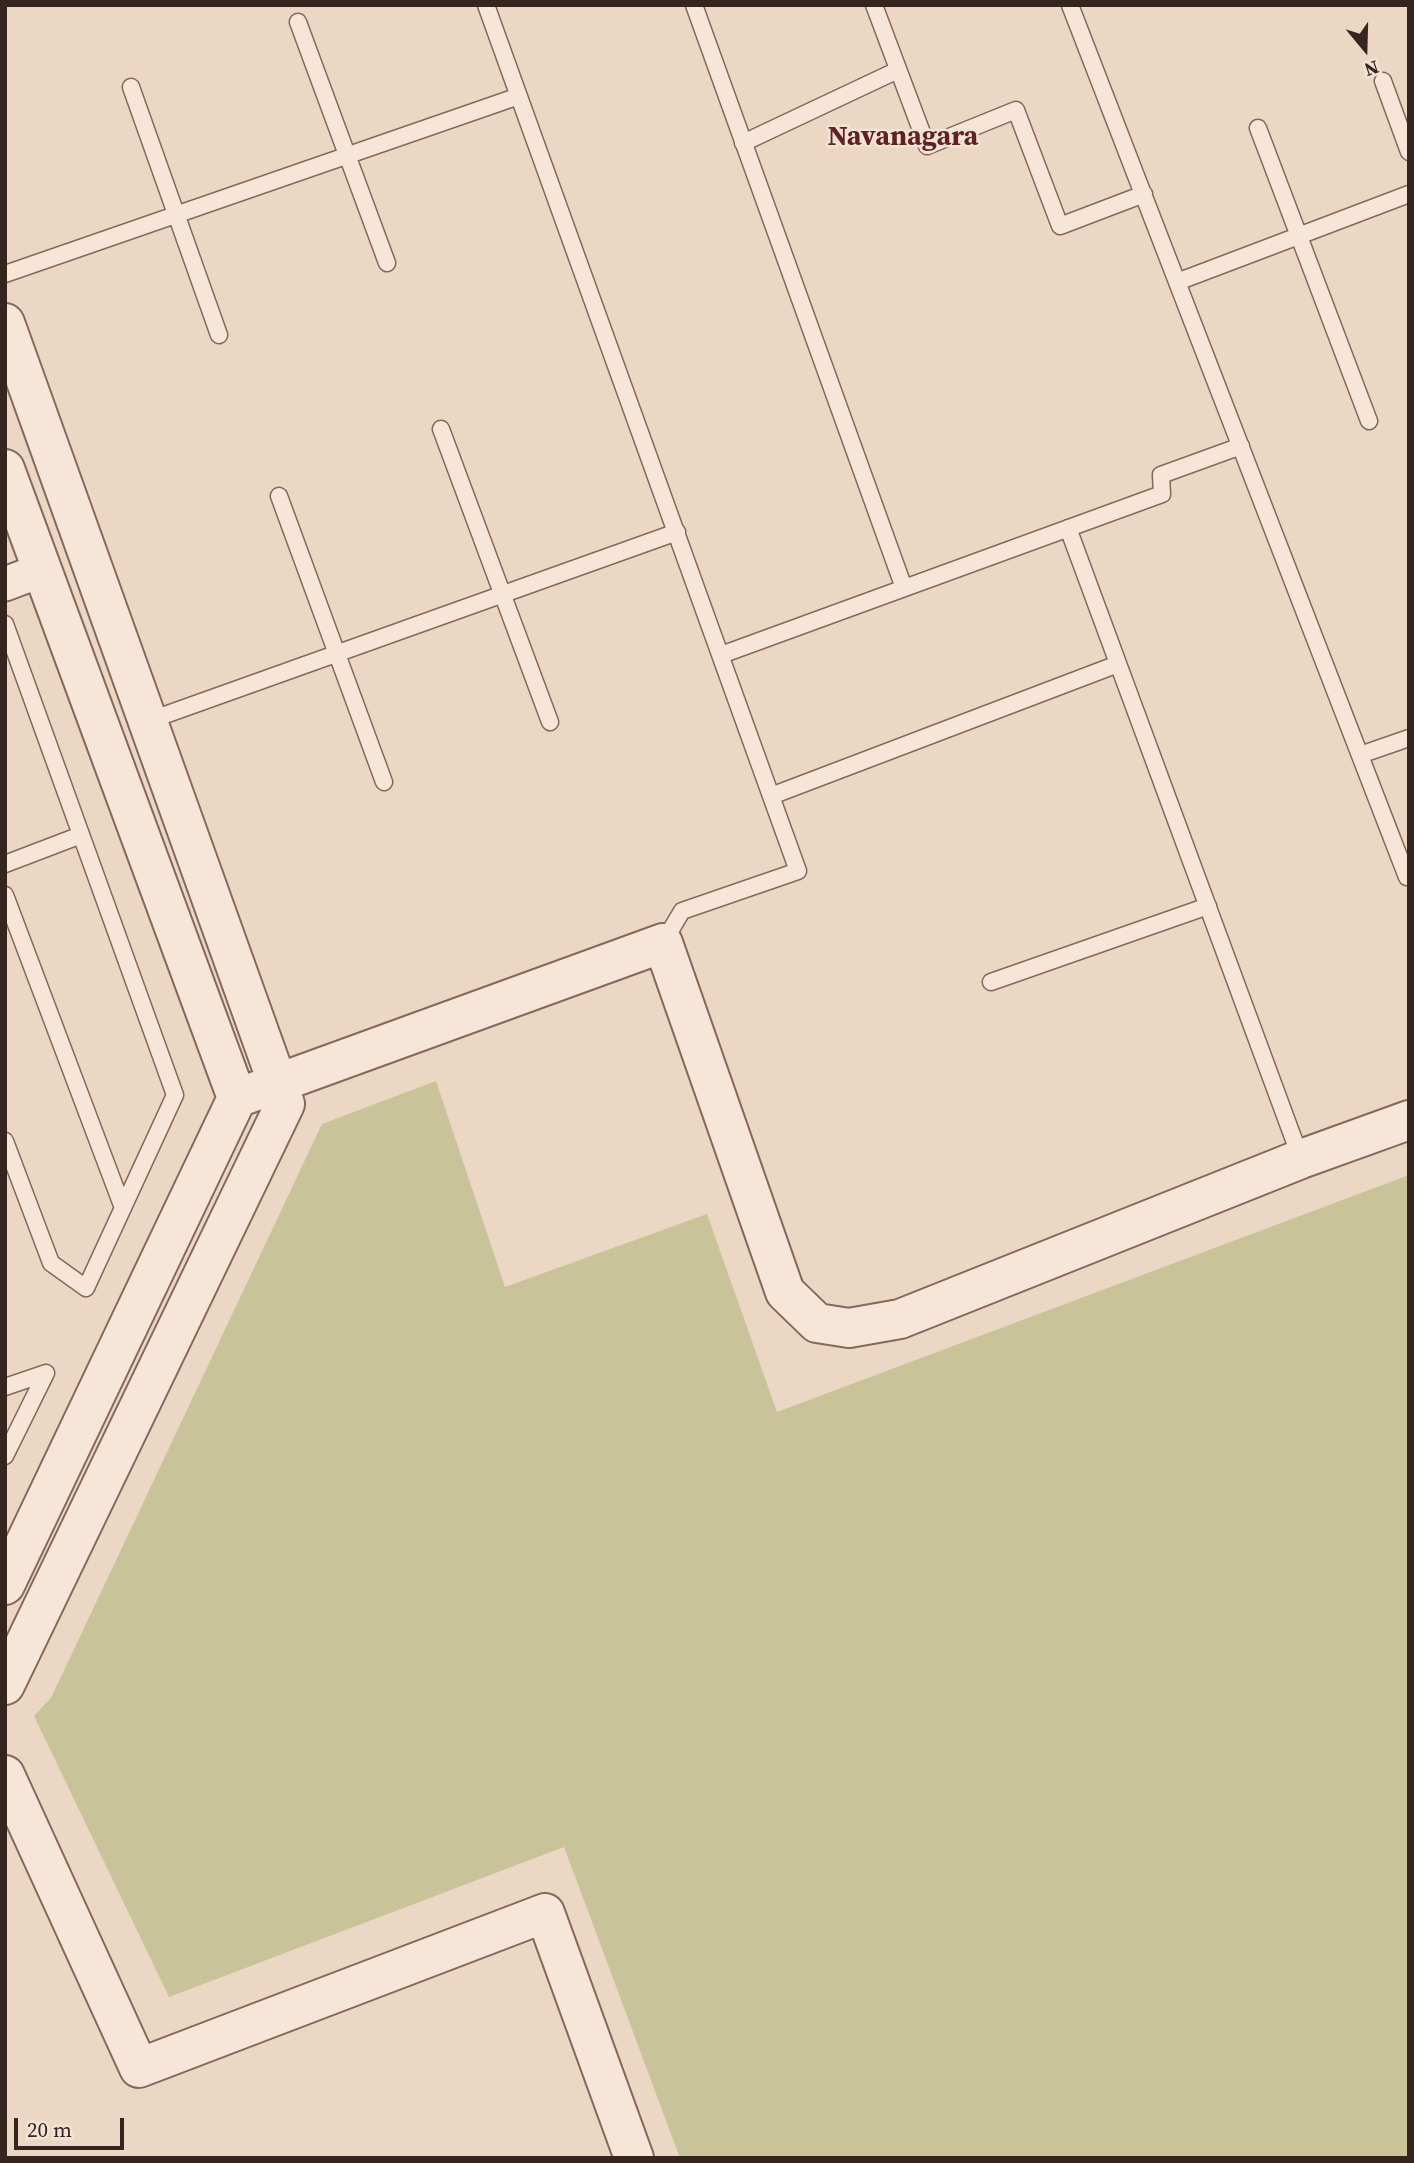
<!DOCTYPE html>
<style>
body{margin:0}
#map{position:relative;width:1414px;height:2163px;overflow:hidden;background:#ebd7c4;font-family:"Source Serif 4",serif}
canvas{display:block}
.frame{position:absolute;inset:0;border:7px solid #36251f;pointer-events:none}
.north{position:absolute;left:1330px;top:14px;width:70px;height:70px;-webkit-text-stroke:5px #f3e3d4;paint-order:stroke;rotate:161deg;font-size:19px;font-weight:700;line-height:28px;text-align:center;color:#36251f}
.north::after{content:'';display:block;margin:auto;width:24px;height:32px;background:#36251f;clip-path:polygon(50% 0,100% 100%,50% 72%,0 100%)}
.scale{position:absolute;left:14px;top:2118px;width:110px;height:32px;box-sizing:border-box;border:4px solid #36251f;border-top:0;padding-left:9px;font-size:21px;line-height:24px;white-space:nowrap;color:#36251f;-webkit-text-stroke:5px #f3e3d4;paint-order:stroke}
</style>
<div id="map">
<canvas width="1414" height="2163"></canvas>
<div class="frame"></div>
<div class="north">N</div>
<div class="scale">20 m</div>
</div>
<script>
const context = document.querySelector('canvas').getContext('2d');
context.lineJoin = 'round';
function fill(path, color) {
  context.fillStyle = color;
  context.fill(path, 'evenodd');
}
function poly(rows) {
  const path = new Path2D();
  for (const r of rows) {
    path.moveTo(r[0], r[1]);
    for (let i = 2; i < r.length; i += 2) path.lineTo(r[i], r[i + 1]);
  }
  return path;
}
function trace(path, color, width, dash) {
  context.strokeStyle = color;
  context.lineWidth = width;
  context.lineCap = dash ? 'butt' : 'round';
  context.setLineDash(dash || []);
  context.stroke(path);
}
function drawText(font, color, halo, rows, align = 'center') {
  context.font = font + ' "Source Serif 4",serif';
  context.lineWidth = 5;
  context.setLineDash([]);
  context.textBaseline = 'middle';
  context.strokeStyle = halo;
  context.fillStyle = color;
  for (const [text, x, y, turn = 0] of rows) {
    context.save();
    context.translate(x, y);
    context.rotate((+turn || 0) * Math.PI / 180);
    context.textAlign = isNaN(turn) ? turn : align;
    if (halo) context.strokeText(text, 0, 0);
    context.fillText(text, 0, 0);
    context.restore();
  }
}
const green = poly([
 [436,1081,505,1287,707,1214,777,1412,1409,1175,1409,2158,680,2158,564,1847,169,1997,34,1716,51,1698,322,1124]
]);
const service = poly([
 [486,5,798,871,682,911,663,943],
 [694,5,904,588],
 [874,5,927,146,1016,110,1060,226,1144,194],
 [1070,5,1407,877],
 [298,22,387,263],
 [1383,81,1409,152],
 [131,87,219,335],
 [1258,128,1369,421],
 [743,143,898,70],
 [5,274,519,96],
 [1177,282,1409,194],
 [441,429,550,722],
 [279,496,384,782],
 [1068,528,1301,1159],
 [5,624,175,1095,86,1288,51,1263,5,1141],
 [721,655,1162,494,1161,475,1241,446],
 [148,721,677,532],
 [1360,755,1409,738],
 [771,796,1118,664],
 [5,864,81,835],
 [5,895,123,1208],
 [991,982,1208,906],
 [5,1387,46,1373],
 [5,1456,46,1373]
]);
const minor = poly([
 [5,584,42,570]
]);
const tertiary = poly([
 [5,323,285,1104,5,1685],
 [5,469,237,1098],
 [5,1585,237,1098,663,943,785,1292,817,1323,849,1328,900,1319,1301,1159,1409,1120],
 [5,1775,139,2068,545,1913,634,2158]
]);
const districtNames = [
 ["Navanagara",903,138]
];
fill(green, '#c9c399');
trace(service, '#85685c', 19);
trace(minor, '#85685c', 37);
trace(tertiary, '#85685c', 42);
trace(service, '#f7e6d7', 16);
trace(minor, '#f7e6d7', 33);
trace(tertiary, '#f7e6d7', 38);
drawText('bold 28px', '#602122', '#f3e3d4', districtNames);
</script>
